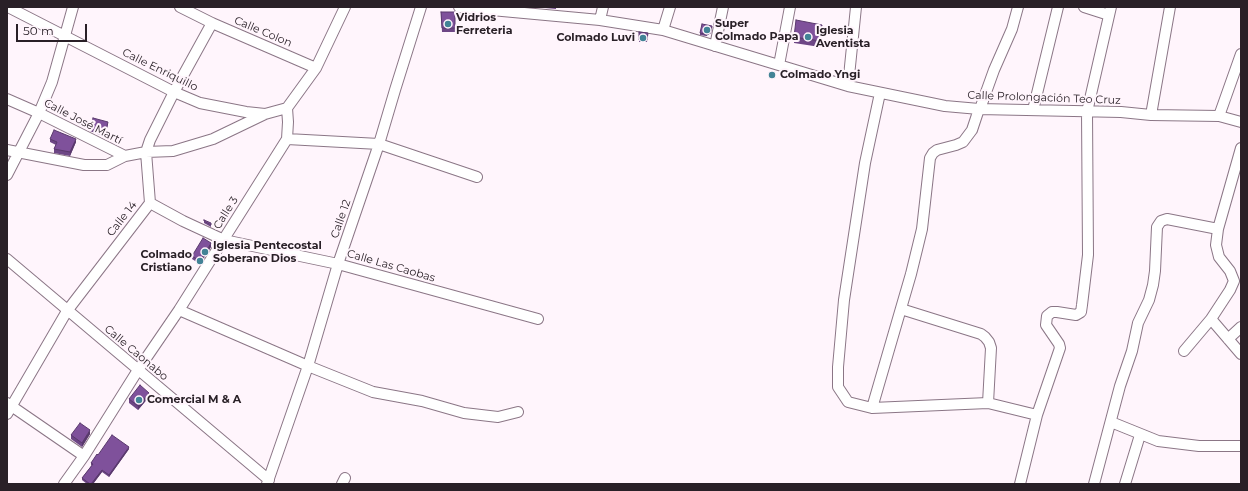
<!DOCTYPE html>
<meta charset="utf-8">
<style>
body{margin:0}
#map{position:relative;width:1248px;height:491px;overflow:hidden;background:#fff5fc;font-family:Montserrat,sans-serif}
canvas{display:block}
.frame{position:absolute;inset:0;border:8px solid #292027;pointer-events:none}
.scale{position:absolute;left:16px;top:24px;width:71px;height:18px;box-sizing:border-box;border:2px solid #292027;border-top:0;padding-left:5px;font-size:12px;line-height:14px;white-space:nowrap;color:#292027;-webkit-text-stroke:3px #fff5fc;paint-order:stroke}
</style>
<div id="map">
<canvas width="1248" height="491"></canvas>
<div class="frame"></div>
<div class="scale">50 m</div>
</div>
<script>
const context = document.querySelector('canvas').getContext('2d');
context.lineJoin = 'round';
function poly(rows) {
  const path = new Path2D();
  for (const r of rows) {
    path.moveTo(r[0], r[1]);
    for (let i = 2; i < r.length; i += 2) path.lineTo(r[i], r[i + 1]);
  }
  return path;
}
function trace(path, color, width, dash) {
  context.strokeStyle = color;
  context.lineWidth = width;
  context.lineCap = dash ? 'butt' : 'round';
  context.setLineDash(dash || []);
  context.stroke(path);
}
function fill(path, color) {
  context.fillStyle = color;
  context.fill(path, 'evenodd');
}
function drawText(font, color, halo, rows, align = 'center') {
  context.font = font + ' Montserrat,sans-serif';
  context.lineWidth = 4;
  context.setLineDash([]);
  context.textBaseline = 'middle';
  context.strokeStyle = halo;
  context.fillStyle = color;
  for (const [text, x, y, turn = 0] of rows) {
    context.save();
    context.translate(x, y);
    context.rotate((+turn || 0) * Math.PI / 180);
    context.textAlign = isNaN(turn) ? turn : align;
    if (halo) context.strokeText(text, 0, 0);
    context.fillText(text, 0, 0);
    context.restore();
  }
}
const minor = poly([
 [8,7,174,92,200,103,246,112,265,114],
 [180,7,212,23,316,68],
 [459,7,600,20,663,30,848,86,945,106,979,109,1121,112,1151,115,1219,116,1241,122],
 [1084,7,1109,15],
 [600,20,603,7],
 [663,30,670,7],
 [715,46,723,7],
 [779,65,790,7],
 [848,86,856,7],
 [880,93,865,163,844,300,838,367,838,387,848,402,872,408,988,403,1037,415,1020,484],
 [7,99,39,113,125,156,146,152,173,151,213,139,265,114,287,108],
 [980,109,994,70,1012,29,1018,7],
 [1033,110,1058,7],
 [1151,115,1170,7],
 [1219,116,1241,54],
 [287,139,379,144,477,177],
 [1241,148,1218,229,1216,245,1219,257,1230,271,1234,281,1230,290,1211,319,1241,354],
 [7,150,84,165,107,165,125,156],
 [7,175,39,113,52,82,73,7],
 [150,203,183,221,224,240,338,264,538,319],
 [7,259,269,480],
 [901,309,981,334,985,337,989,342,991,348,988,403],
 [179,310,308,366,373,392,422,401,464,413,498,417,518,412],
 [1228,339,1241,327],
 [1184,351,1211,319],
 [7,403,84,456],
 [872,408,911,274,922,229,930,158,933,153,937,150,956,145,963,142,972,130,979,109],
 [7,414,67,311,150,203,146,152,150,140,174,92,212,23],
 [1037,415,1060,348,1059,344,1046,325,1047,316,1052,312,1057,312,1076,315,1081,312,1082,305,1088,255,1087,112,1111,7],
 [1111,422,1158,441,1199,446,1241,446],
 [64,484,84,456,138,370,179,310,287,139,288,122,287,108,316,68,345,7],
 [267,484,308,366,338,264,379,144,395,90,421,7],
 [342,484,345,478],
 [1094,484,1120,386,1132,351,1138,323,1149,300,1153,285,1155,271,1157,227,1161,221,1167,219,1218,229],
 [1125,484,1140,435]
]);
const wall = poly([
 [545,7,556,7,556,9,545,8],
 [441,12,455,12,455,32,442,32],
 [712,28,711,33,706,36,700,35,700,33],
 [822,30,820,47,794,43,794,37],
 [639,32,648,33,647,42,639,42],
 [108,124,105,137,90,131,90,129],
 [50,139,76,142,70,156,54,153,54,149,56,145,50,142],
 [204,221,211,225,211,227,204,223],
 [211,247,200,264,192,259,192,256],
 [133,355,139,357,137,360,133,357],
 [149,397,138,410,129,403,129,399],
 [90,434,82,447,71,439,71,435],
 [129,449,109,477,102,472,93,484,87,484,82,480,82,478,92,465,91,465,91,463,98,455]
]);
const shadedWall = poly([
 [822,25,822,30,820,47,820,41],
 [712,26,711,33,706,36,706,34],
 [76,139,76,142,70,156,70,152],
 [211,243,211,247,200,264,200,261],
 [149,393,149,397,138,410,138,406],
 [90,430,90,434,82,447,82,443],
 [129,447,129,449,109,477,109,475],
 [102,470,102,472,93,484,91,484]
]);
const building = poly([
 [441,12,455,12,455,28,442,28,441,12],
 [796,20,822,25,820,41,794,37,796,20],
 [702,24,712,26,711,31,706,34,700,33,702,24],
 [639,32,648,33,647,40,639,40,639,32],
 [93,118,108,122,105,135,90,129,93,118],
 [54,130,76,139,70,152,54,149,57,142,50,139,54,130],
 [204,220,211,223,211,225,204,221,204,220],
 [203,238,211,243,200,261,192,256,203,238],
 [135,352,139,355,137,358,133,355,135,352],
 [140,385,149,393,138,406,129,399,140,385],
 [80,423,90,430,82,443,71,435,80,423],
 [112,435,129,447,109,475,102,470,91,484,90,484,82,478,93,464,91,463,97,454,98,455,112,435]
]);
const markers = [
 [448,24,4,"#428396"],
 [707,30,4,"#428396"],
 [808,37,4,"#428396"],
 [643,38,4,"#428396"],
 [772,75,4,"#428396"],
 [205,252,4,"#428396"],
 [200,261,4,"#428396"],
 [139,400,4,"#428396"]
];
const poiNames = [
 ["Vidrios",456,18],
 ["Ferreteria",456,31],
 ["Super",715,24],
 ["Colmado Papa",715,37],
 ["Iglesia",816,31],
 ["Aventista",816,44],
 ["Colmado Luvi",635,38,"right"],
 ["Colmado Yngi",780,75],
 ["Iglesia Pentecostal",213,246],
 ["Soberano Dios",213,259],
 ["Colmado",192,255,"right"],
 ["Cristiano",192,268,"right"],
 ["Comercial M & A",147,400]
];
const streetNames = [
 ["Calle Colon",263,32,23],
 ["Calle Enriquillo",160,70,26],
 ["Calle Prolongación Teo Cruz",1044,98,2],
 ["Calle José Martí",83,122,27],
 ["Calle 3",226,213,-58],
 ["Calle 14",122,219,-52],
 ["Calle 12",341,219,-71],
 ["Calle Las Caobas",391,266,16],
 ["Calle Caonabo",136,353,40]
];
trace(minor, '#8b7686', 12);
trace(minor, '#fff', 10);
fill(wall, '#6d4685');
fill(shadedWall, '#59396c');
fill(building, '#7f519b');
trace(building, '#59396c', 1);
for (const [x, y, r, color] of markers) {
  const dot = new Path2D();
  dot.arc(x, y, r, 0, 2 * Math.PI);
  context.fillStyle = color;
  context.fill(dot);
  trace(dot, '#fff5fc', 1.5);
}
drawText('bold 11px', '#292027', '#fff5fc', poiNames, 'left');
drawText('11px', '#292027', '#fff5fc', streetNames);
</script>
